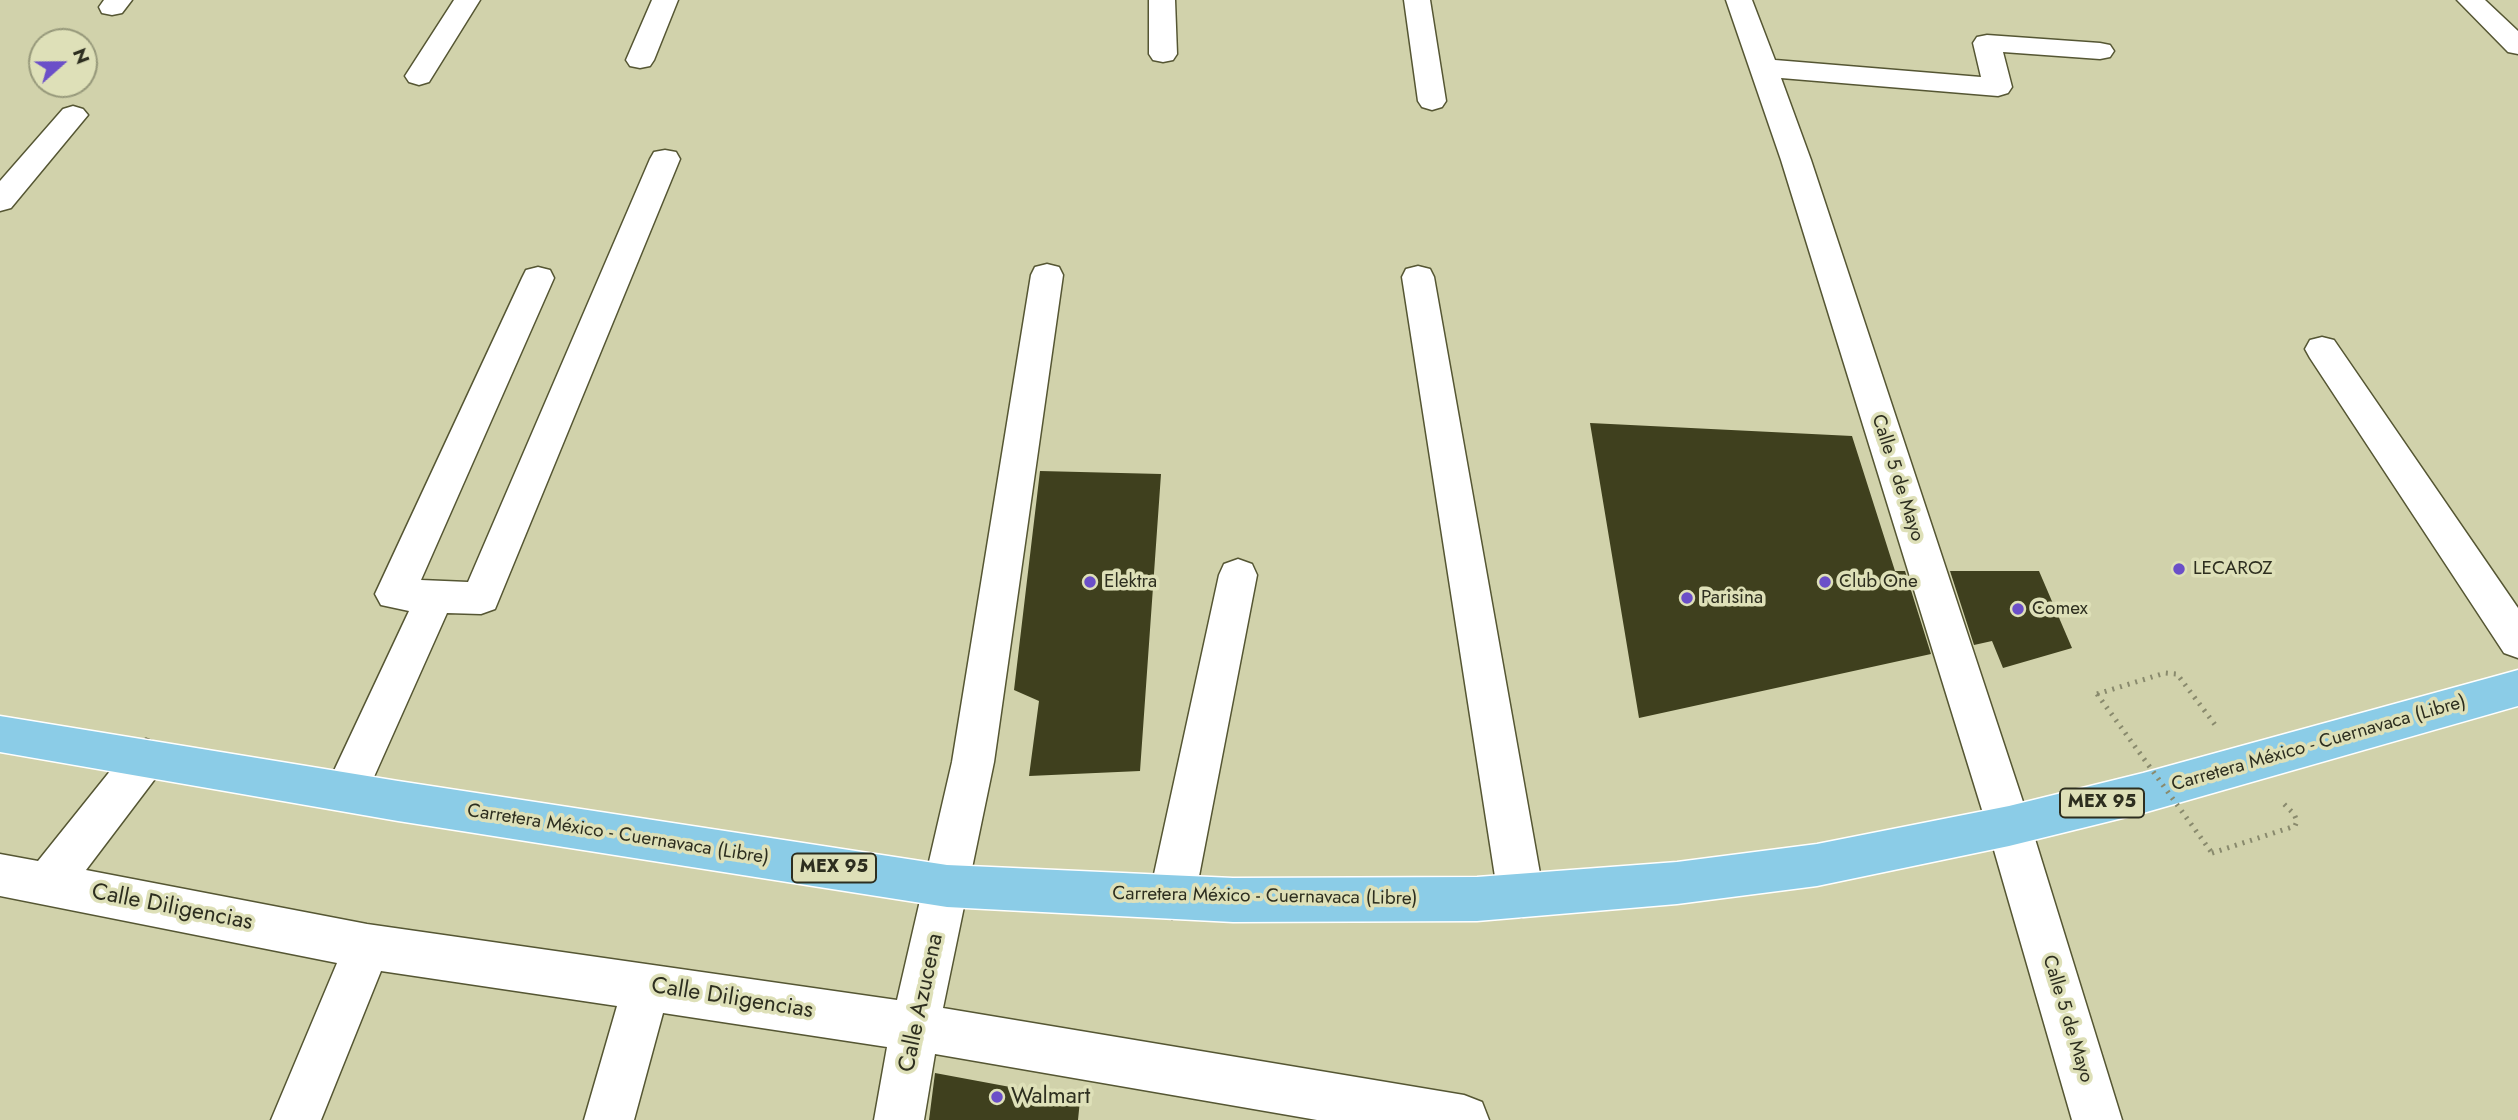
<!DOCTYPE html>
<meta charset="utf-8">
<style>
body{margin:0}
#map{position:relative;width:2518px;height:1120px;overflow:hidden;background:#d1d2ab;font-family:Jost,sans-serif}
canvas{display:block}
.north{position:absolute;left:28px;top:28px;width:70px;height:70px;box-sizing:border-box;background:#dee0b8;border:2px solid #97997b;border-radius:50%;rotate:69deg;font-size:19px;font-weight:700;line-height:28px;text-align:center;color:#2d2e1f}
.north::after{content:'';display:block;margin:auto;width:24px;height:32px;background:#6b4fc8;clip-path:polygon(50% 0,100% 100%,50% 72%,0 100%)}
</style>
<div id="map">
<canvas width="2518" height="1120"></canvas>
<div class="north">N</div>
</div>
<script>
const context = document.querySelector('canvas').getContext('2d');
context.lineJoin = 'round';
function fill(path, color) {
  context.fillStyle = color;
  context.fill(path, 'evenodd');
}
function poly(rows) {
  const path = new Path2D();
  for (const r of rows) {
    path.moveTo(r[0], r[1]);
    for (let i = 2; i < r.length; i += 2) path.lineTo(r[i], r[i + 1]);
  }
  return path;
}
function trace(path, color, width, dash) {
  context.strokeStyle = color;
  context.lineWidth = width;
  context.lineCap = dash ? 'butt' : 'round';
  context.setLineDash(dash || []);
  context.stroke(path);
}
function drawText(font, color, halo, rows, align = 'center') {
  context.font = font + ' Jost,sans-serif';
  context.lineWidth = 7;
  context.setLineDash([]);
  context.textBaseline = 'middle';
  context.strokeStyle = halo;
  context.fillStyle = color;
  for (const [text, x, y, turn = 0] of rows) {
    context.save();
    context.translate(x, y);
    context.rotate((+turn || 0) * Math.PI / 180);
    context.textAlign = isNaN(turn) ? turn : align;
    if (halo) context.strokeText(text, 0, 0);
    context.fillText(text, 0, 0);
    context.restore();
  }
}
const building = poly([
 [1590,423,1852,436,1895,571,1905,571,1931,654,1639,718],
 [1040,471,1161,474,1140,771,1029,776,1039,701,1014,690],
 [1950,571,2039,571,2072,648,2003,668,1992,641,1974,645],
 [935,1073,1080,1100,1078,1120,929,1120]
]);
const path = poly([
 [2097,694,2165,673,2177,674,2216,726],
 [2212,853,2295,826,2297,821,2294,814,2281,801]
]);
const minor = poly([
 [104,0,132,0,122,13,112,15,102,13,99,7,104,0],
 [454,0,480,0,429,82,419,85,409,82,405,76,454,0],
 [652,0,678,0,654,60,650,66,640,68,630,66,626,60,652,0],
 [1149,0,1175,0,1177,54,1173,60,1163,62,1153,60,1149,54,1149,0],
 [1404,0,1430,0,1446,101,1442,107,1432,110,1422,107,1418,101,1404,0],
 [1726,0,1752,0,1775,60,1981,77,1973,43,1977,37,1987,35,2100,43,2110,45,2114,51,2110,57,2100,59,2003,52,2012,87,2008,93,1998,96,1781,78,1811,160,2031,826,2122,1120,2072,1120,1987,826,1781,160,1726,0],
 [2457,0,2485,0,2518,31,2518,54,2508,52,2457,0],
 [73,106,83,109,88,115,83,121,11,208,0,211,0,181,63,109,73,106],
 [665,150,676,152,680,159,495,609,481,614,447,613,361,806,346,811,331,806,324,792,409,611,381,605,375,594,522,278,526,270,538,267,550,270,554,278,421,580,468,582,650,159,654,152,665,150],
 [1047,264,1059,267,1063,275,994,762,943,1008,1464,1095,1482,1102,1489,1120,1317,1120,935,1054,924,1120,874,1120,887,1047,663,1013,634,1120,584,1120,617,1006,381,971,321,1120,271,1120,337,963,0,896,0,854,38,861,131,745,146,739,161,745,167,758,161,771,86,870,367,924,897,1000,952,762,1031,275,1035,267,1047,264],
 [1418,266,1430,269,1434,277,1544,896,1537,911,1521,917,1505,911,1498,896,1402,277,1406,269,1418,266],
 [2322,337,2334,340,2518,608,2518,658,2504,653,2310,358,2305,349,2310,340,2322,337],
 [1238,559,1252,564,1257,575,1195,897,1188,912,1172,919,1156,912,1149,897,1219,575,1224,564,1238,559]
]);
const major = poly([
 [2518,670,2518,706,2143,813,2009,846,1817,886,1677,904,1477,921,1233,922,947,907,398,821,0,752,0,716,398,781,947,865,1233,878,1477,877,1677,862,1817,844,2009,806,2143,773,2518,670]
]);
const pathBridge = poly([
 [2097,694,2212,853]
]);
const markers = [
 [2179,569,7,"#6b4fc8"],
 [1090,582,7,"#6b4fc8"],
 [1825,582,7,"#6b4fc8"],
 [1687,598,7,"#6b4fc8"],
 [2018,609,7,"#6b4fc8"],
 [997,1097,7,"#6b4fc8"]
];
const shields = [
 [2102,803,84],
 [834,868,84]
];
const shieldNames = [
 ["MEX 95",2102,803],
 ["MEX 95",834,868]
];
const streetNames = [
 ["Calle 5 de Mayo",1897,478,72],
 ["Carretera México - Cuernavaca (Libre)",2319,744,-16],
 ["Carretera México - Cuernavaca (Libre)",618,835,9],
 ["Carretera México - Cuernavaca (Libre)",1265,897,1],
 ["Calle 5 de Mayo",2067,1019,73]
];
const poiNames = [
 ["LECAROZ",2193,569],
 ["Elektra",1104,582],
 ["Club One",1839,582],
 ["Parisina",1701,598],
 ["Comex",2032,609]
];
const nearStreetnames = [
 ["Calle Diligencias",172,908,11],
 ["Calle Diligencias",732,999,9],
 ["Calle Azucena",922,1003,-78]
];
const nearPoinames = [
 ["Walmart",1011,1097]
];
fill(building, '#3f401e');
trace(minor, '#555633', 3);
trace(major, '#fff', 3);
trace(path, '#898a6d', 5, [2, 6]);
fill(minor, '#fff');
fill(major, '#8bcce7');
trace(pathBridge, '#898a6d', 5, [2, 6]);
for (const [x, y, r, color] of markers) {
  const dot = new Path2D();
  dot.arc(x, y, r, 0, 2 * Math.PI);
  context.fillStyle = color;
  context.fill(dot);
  trace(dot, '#dee0b8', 2.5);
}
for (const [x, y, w] of shields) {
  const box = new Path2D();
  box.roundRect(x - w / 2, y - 14.5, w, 29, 5);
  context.fillStyle = '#dee0b8';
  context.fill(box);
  trace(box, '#2d2e1f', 2);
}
drawText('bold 18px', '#2d2e1f', null, shieldNames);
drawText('19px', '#2d2e1f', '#dee0b8', streetNames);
drawText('19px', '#2d2e1f', '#dee0b8', poiNames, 'left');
drawText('23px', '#2d2e1f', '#dee0b8', nearStreetnames);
drawText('23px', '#2d2e1f', '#dee0b8', nearPoinames, 'left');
</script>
